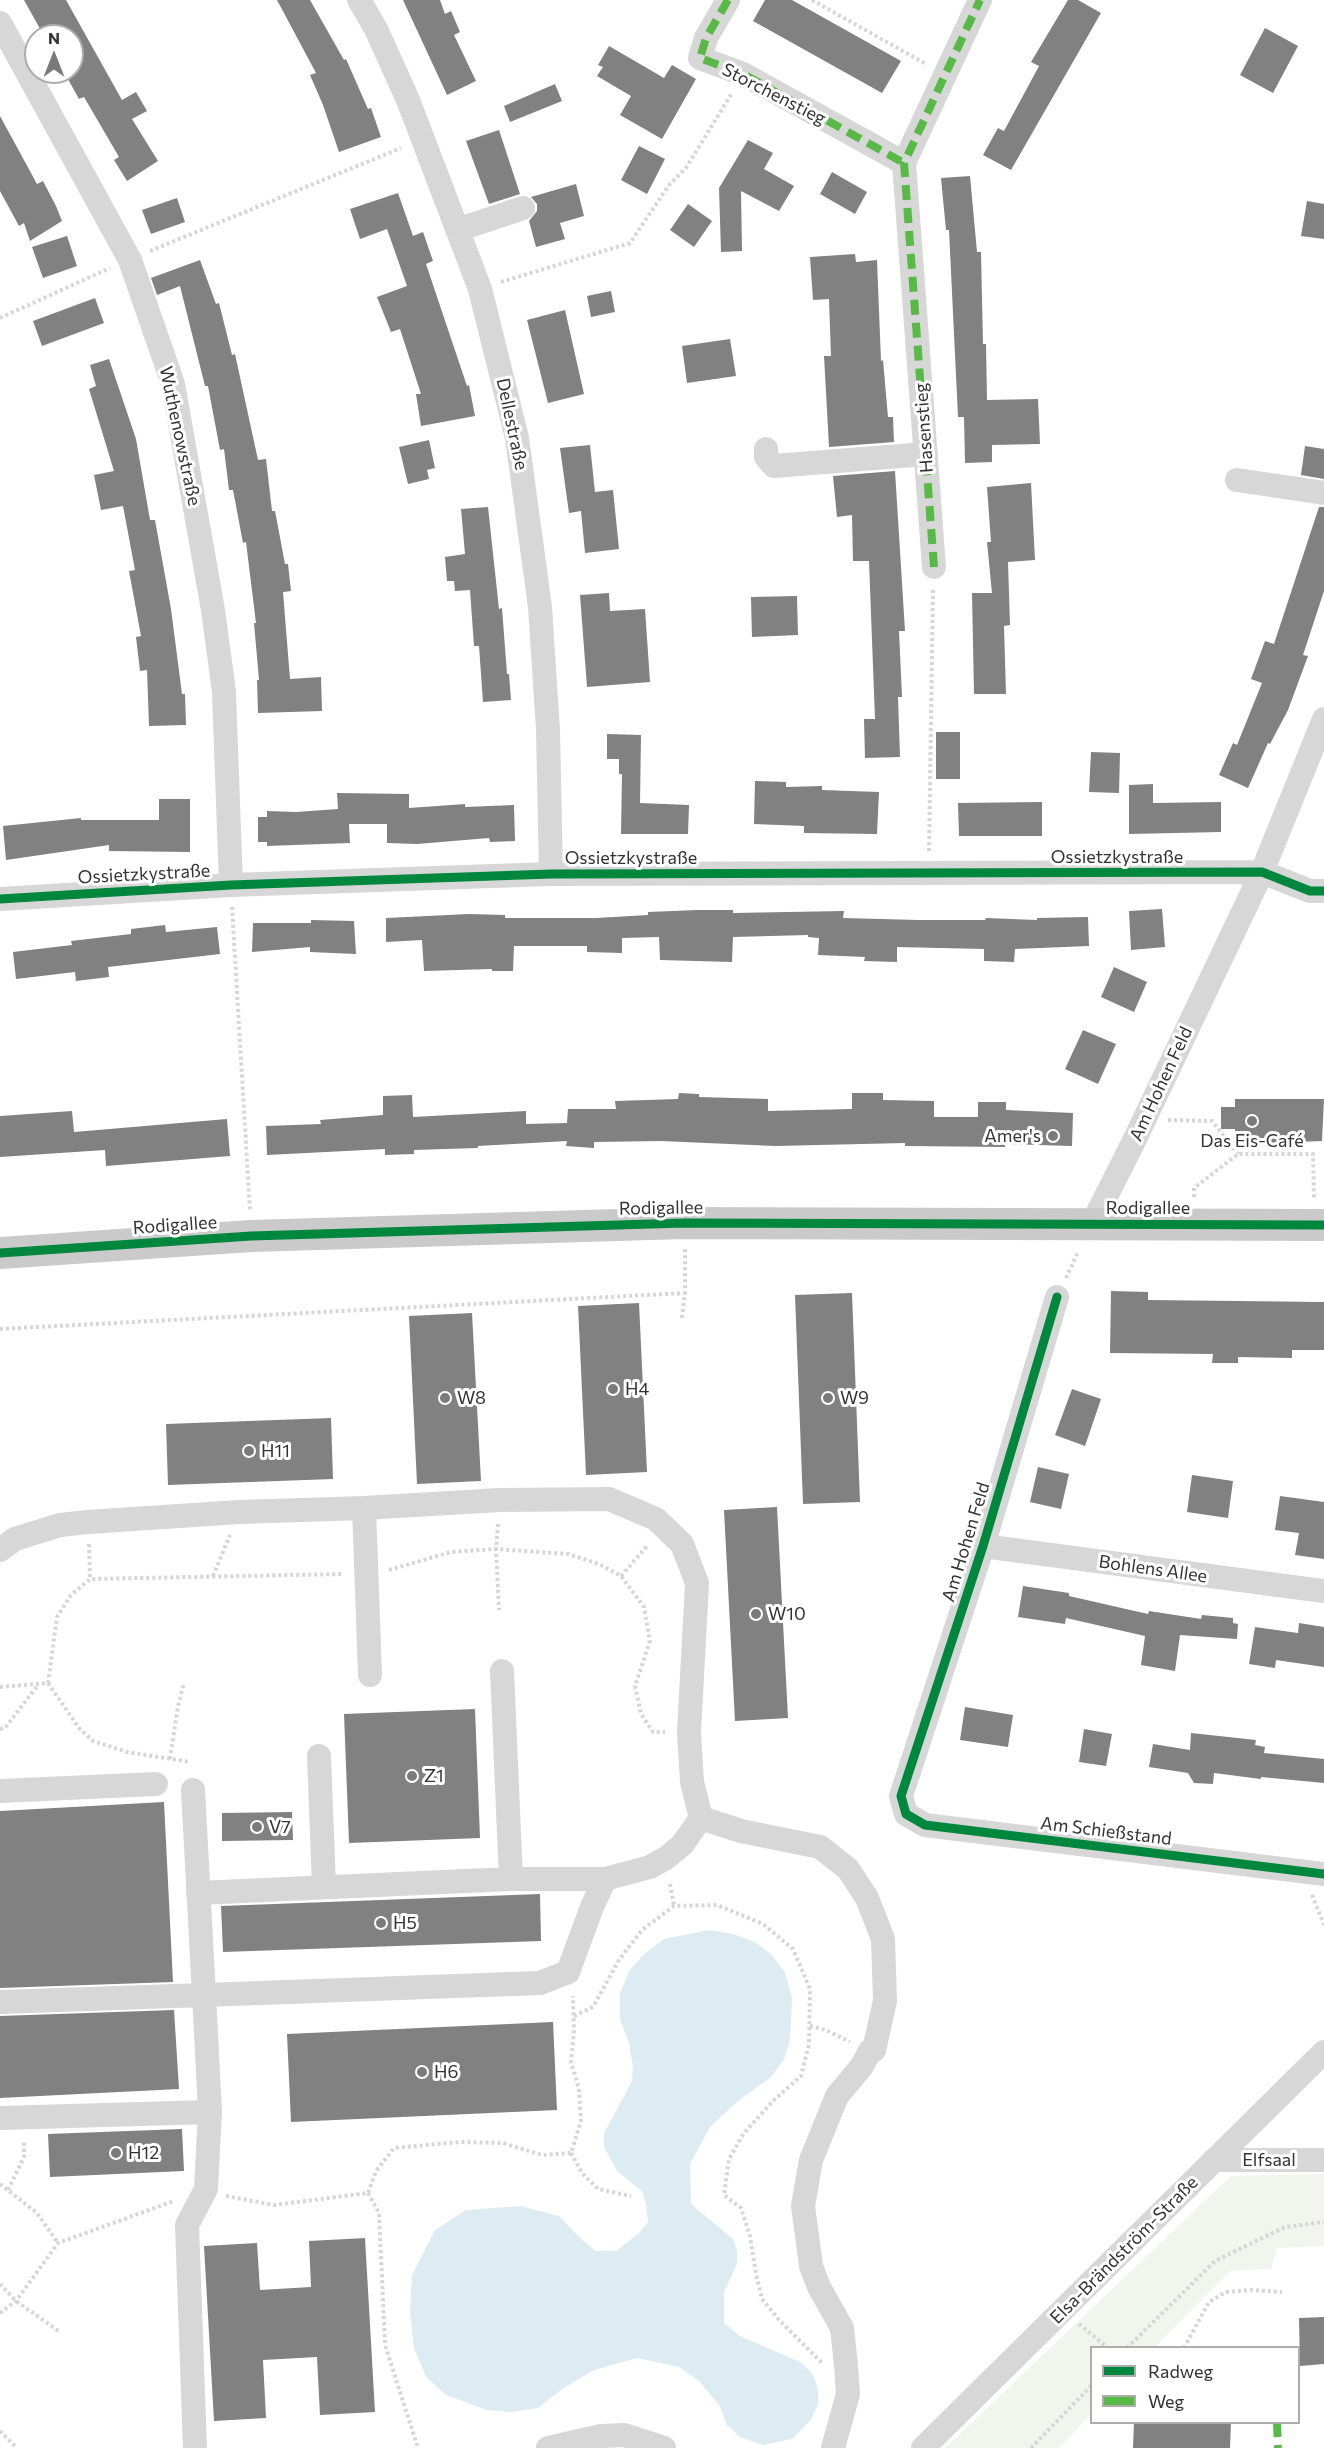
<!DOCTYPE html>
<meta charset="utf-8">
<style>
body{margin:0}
#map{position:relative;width:1324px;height:2448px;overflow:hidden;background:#fff;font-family:Commissioner,sans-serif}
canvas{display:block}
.legend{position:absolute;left:1090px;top:2346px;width:210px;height:78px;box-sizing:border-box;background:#fff;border:2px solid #adadad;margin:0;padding:8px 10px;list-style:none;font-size:18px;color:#333}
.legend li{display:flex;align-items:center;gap:12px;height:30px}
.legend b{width:30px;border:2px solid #adadad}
.north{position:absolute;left:24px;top:24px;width:60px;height:60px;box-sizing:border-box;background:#fff;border:2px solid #adadad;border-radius:50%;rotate:0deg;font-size:16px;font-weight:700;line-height:24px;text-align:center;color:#333}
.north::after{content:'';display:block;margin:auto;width:21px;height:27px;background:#7a7a7a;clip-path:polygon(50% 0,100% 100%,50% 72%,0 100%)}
</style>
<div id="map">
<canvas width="1324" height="2448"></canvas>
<ul class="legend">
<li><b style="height:8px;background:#00873e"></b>Radweg</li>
<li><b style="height:8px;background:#58b947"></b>Weg</li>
</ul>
<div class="north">N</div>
</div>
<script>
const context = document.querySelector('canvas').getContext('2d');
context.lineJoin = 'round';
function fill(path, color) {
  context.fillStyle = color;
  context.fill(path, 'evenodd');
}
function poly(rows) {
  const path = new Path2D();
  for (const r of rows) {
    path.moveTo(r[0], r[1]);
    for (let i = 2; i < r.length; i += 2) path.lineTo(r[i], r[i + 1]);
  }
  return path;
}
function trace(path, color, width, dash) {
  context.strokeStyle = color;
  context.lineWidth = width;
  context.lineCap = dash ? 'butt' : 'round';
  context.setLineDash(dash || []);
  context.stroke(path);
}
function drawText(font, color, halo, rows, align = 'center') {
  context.font = font + ' Commissioner,sans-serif';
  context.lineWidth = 6;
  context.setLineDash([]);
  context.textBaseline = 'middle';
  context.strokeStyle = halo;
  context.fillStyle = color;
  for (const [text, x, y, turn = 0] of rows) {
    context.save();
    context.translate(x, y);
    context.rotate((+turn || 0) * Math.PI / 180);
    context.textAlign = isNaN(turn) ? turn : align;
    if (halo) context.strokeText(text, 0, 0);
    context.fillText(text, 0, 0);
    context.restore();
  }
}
const green = poly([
 [1324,2174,1324,2246,1277,2248,1271,2269,1230,2271,1155,2347,1092,2348,1091,2414,1059,2448,945,2448,1231,2176]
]);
const water = poly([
 [709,1930,733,1934,755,1942,772,1955,785,1973,792,1998,790,2040,784,2059,771,2077,738,2101,710,2127,690,2164,691,2204,733,2239,737,2251,737,2264,724,2292,724,2323,740,2336,802,2363,813,2375,818,2389,818,2404,811,2420,792,2439,763,2445,740,2437,727,2425,719,2405,699,2381,679,2367,637,2358,594,2370,565,2387,538,2408,511,2412,487,2410,446,2395,426,2377,414,2348,410,2312,412,2275,435,2230,466,2210,521,2206,559,2216,581,2239,596,2251,616,2251,639,2233,648,2222,646,2204,642,2191,617,2171,604,2147,604,2133,627,2091,632,2081,633,2067,629,2043,620,2019,620,1993,629,1971,644,1954,664,1939]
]);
const building = poly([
 [24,0,66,0,122,100,136,92,147,111,132,119,158,161,127,181,114,160,119,157,84,97,79,99,64,72,72,72,72,36,44,36],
 [277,0,310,0,344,60,346,59,368,109,371,108,381,137,339,152,323,105,310,75,316,73],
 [403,0,440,0,445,14,451,11,460,32,454,35,476,81,447,95],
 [765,0,792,0,901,61,882,93,753,21],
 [1068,0,1078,0,1101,13,1011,170,983,155,998,128,1004,131,1039,66,1031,62],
 [1265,28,1298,46,1273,93,1240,75],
 [609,46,664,78,672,65,696,79,662,139,620,115,631,96,597,76,603,67,598,65],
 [555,84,562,101,510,122,504,106],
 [0,116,37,184,43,181,56,206,62,221,30,241,24,223,19,226,0,191],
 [499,130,520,194,489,204,466,141],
 [748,140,773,153,764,169,794,186,779,211,741,191,742,251,721,252,719,188],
 [639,146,665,159,647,194,621,180],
 [832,172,867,192,855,214,820,194],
 [970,176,977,252,981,252,983,344,986,344,987,400,1038,399,1040,444,992,445,992,462,965,463,964,417,958,417,949,230,946,230,941,178],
 [576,184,584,216,560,223,565,239,536,247,529,221,537,211,537,204,531,197],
 [398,193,413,236,423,232,433,261,426,264,467,386,469,385,475,416,421,426,416,394,421,394,400,329,391,332,377,297,407,286,387,229,360,239,350,209],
 [177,198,185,222,151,234,142,210],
 [1307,201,1324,204,1324,239,1301,236],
 [688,204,712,221,694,247,670,230],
 [67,236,77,266,43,278,32,247],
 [855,254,856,262,877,260,881,361,883,360,888,417,893,417,894,442,829,447,824,356,831,356,829,299,813,300,810,257],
 [200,260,216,304,219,303,232,355,235,354,258,460,266,459,272,511,275,511,285,564,288,564,291,591,283,592,290,679,321,677,322,711,258,713,257,680,259,680,254,623,256,623,246,542,243,543,233,490,229,490,224,449,220,450,208,386,205,386,180,286,157,295,151,278],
 [611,291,615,312,591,317,587,296],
 [95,298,104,323,42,346,33,321],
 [565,310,584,394,548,403,527,320],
 [730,339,736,376,687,383,682,346],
 [109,359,136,439,150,520,155,520,171,609,182,694,185,694,186,725,149,726,147,670,140,671,136,637,141,636,129,571,135,570,123,506,101,510,94,475,114,471,89,389,96,386,90,365],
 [429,440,435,468,427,470,429,479,408,484,399,447],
 [590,445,595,492,613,490,619,549,585,553,581,511,569,513,560,448],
 [1305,446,1324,449,1324,479,1301,475],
 [895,471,905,631,899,631,902,697,898,697,900,757,865,758,864,719,875,719,869,561,853,561,852,515,837,517,833,476],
 [1031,483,1035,560,1008,562,1010,625,1004,626,1006,694,974,694,972,593,992,593,987,542,991,542,987,487],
 [488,507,499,609,502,608,507,674,509,674,511,700,483,702,479,646,474,646,470,590,455,591,454,581,447,581,445,557,465,554,461,509],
 [1319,507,1324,507,1324,591,1303,655,1308,656,1288,710,1270,744,1268,743,1248,788,1219,775,1233,743,1237,745,1262,683,1251,679,1265,641,1274,644],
 [609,593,610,611,645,609,650,682,587,687,580,595],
 [797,596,798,635,752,637,751,597],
 [936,732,960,732,960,779,936,779],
 [607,734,641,735,640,803,689,805,688,834,621,834,622,774,619,774,619,759,607,759],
 [1091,752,1120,753,1119,793,1089,792],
 [755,781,786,782,786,787,822,786,822,790,879,792,877,834,804,833,804,826,754,824],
 [1153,784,1153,803,1221,802,1221,832,1129,834,1129,785],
 [337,793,409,794,409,808,465,804,465,807,514,805,515,841,490,842,489,838,417,844,387,843,387,824,349,824,350,843,267,846,267,842,258,842,258,817,267,817,267,811,296,812,338,809],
 [159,799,190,799,190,852,109,851,109,845,6,860,3,826,81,818,81,820,159,820],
 [1042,802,1042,836,959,836,958,803],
 [1162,909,1165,947,1131,950,1129,911],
 [697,910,733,910,733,913,844,911,843,918,919,920,985,920,986,918,1037,920,1037,918,1088,917,1089,946,1015,949,1014,962,984,961,984,949,897,947,897,962,864,961,865,957,818,955,819,938,808,937,808,935,733,937,732,962,660,960,659,937,622,938,622,953,587,952,587,946,514,946,513,971,492,971,492,969,424,971,422,940,386,942,386,918,469,914,505,915,505,918,596,918,648,915,648,912],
 [311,920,354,921,356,954,310,952,310,947,252,952,253,923,311,923],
 [165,925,166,932,217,927,220,954,108,967,109,977,76,981,75,972,16,979,13,952,72,945,71,941,131,934,131,929],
 [1114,967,1147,982,1134,1012,1101,997],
 [1083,1030,1116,1044,1098,1084,1065,1069],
 [679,1093,699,1094,699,1097,768,1099,768,1111,852,1109,852,1093,883,1093,883,1100,934,1101,934,1117,978,1117,978,1102,1006,1102,1006,1110,1073,1113,1072,1146,1005,1144,1005,1147,905,1146,905,1143,775,1146,661,1141,594,1142,594,1148,566,1146,567,1141,478,1146,478,1148,414,1150,414,1154,385,1155,385,1149,267,1155,266,1126,321,1124,320,1120,383,1115,383,1096,412,1095,413,1117,526,1111,526,1124,567,1123,568,1109,616,1109,615,1101,678,1099],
 [1235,1099,1324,1099,1322,1141,1246,1144,1246,1138,1235,1138,1235,1129,1221,1129,1221,1107,1235,1107],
 [72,1111,74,1132,227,1119,230,1156,106,1166,105,1150,0,1157,0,1116],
 [1111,1291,1148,1292,1148,1300,1324,1302,1324,1350,1292,1350,1292,1358,1238,1357,1238,1363,1212,1363,1213,1354,1110,1353],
 [852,1293,860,1502,803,1504,795,1295],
 [639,1303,647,1472,586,1475,578,1306],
 [472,1313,481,1481,417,1484,409,1316],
 [1072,1389,1101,1399,1085,1446,1055,1435],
 [331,1418,333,1479,168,1485,166,1424],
 [1038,1467,1069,1474,1061,1509,1030,1502],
 [1192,1475,1233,1481,1228,1518,1187,1512],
 [1280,1496,1324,1502,1324,1559,1295,1555,1299,1533,1275,1530],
 [777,1507,788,1718,735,1721,724,1510],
 [1023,1586,1069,1593,1069,1596,1148,1614,1149,1611,1201,1619,1202,1615,1233,1618,1233,1623,1238,1624,1237,1639,1180,1635,1175,1671,1141,1665,1145,1636,1066,1618,1065,1624,1018,1617],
 [1299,1623,1324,1627,1324,1667,1276,1660,1275,1668,1249,1664,1255,1627,1298,1633],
 [965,1707,1013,1715,1008,1747,960,1740],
 [475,1709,480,1838,349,1843,344,1714],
 [1084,1729,1112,1734,1106,1766,1079,1762],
 [1191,1733,1256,1740,1255,1745,1265,1747,1264,1753,1324,1759,1324,1783,1261,1777,1261,1779,1214,1773,1213,1784,1194,1783,1188,1773,1149,1767,1153,1744,1190,1750],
 [164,1802,173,1982,0,1988,0,1811],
 [292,1812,293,1840,222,1841,222,1813],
 [540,1894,541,1941,223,1952,221,1906],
 [174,2010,179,2089,0,2098,0,2016],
 [553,2022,557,2110,291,2122,287,2034],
 [182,2129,184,2171,50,2177,48,2134],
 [365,2238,375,2412,320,2415,317,2357,263,2360,266,2418,214,2421,204,2246,257,2243,260,2290,311,2287,309,2241],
 [1324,2317,1324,2364,1300,2366,1299,2318],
 [1134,2422,1231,2422,1230,2448,1133,2448]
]);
const path = poly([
 [812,0,926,64],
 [150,251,401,148],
 [501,282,630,243,669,185,686,168,732,93],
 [0,318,110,268],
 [929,851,933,588],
 [232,907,250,1211],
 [1168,1120,1212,1121,1238,1154],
 [1228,1141,1246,1141],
 [1194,1197,1194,1188,1238,1154,1313,1154,1314,1199],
 [1066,1278,1078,1252],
 [682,1318,685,1293,685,1248],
 [0,1329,685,1293],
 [498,1524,496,1549,499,1610],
 [89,1544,90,1579],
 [389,1570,451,1552,496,1549,568,1554,599,1564,621,1576,644,1607,650,1641,635,1686,641,1714,653,1732,665,1732],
 [213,1576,230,1535],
 [621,1576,648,1545],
 [48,1683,79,1728,93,1741,127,1752,191,1762],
 [0,1687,48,1683,57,1617,71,1595,90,1579,343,1574],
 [0,1729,5,1728,38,1685],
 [170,1759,178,1706,184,1683],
 [670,1884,674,1906],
 [1312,1895,1324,1925],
 [574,2016,593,2007,619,1960,642,1930,674,1906,717,1905,763,1924,793,1949,810,1989,809,2044,801,2076,774,2100,744,2133,729,2159,724,2195,741,2208,750,2236,756,2274,762,2299,779,2320,822,2363],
 [810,2026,826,2030,850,2042],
 [571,2153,582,2173,598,2189,631,2196],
 [0,2184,37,2213,58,2243],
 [8,2190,24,2157,24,2140],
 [368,2193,379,2213,385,2345,418,2448],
 [226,2196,274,2205,368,2193,376,2171,394,2148,460,2142,503,2143,542,2155,571,2153,581,2121,579,2089,571,2062,574,2031,573,1996],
 [0,2284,16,2301,60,2332],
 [0,2313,16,2301,58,2243,174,2201],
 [1079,2324,1108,2348],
 [1127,2348,1215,2261,1285,2227,1324,2222],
 [1184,2348,1209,2302,1226,2292,1250,2290,1282,2292],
 [0,2431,17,2448],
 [1031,2448,1092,2385]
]);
const minor = poly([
 [359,0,376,29,408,100,480,289,517,438,540,607,548,730,551,874],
 [728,0,706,38,700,58,743,74,904,163],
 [0,23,130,260,173,384,213,610,224,692,231,885],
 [457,230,523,208],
 [766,449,766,457,774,466,926,454],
 [1237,480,1324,493],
 [934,567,904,163,980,0],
 [0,899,231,885,551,874,1262,872,1310,891,1324,891],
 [1092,1224,1134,1141,1262,872,1324,719],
 [1057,1297,983,1546,901,1796,906,1814,925,1825,1324,1874],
 [364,1508,370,1675],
 [983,1546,1324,1591],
 [0,1550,15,1539,60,1525,88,1522,239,1512,364,1508,500,1500,609,1499,656,1519,682,1544,697,1583,689,1733,692,1782,701,1818,682,1845,666,1858,650,1867,605,1879,592,1907,568,1972,540,1983,204,1995,210,2112,206,2189,187,2225,195,2448],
 [502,1671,511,1879],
 [319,1756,324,1886],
 [0,1791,156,1784],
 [701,1818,741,1831,820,1847,848,1869,867,1898,883,1939,885,2001,874,2050,870,2051,862,2066,837,2096,811,2160,803,2206,811,2266,819,2287,842,2328,846,2365,848,2394,833,2448],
 [198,1893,511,1879,605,1879],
 [0,2002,204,1995,193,1790],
 [0,2118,210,2112],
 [1214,2160,1324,2160],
 [548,2448,601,2436,624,2435,664,2448],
 [923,2448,1324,2052]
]);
const major = poly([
 [0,1253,251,1236,684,1223,1324,1225]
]);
const quiet = poly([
 [728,0,706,38,700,58,743,74,904,163],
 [934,567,904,163,980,0],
 [1277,2422,1278,2448]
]);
const cycleway = poly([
 [0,899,231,885,551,874,1262,872,1310,891,1324,891],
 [0,1253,251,1236,684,1223,1324,1225],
 [1057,1297,983,1546,901,1796,906,1814,925,1825,1324,1874]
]);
const markers = [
 [1252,1121,6,"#7a7a7a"],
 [1053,1136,6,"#7a7a7a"],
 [613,1389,6,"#7a7a7a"],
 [445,1398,6,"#7a7a7a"],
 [828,1398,6,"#7a7a7a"],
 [249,1451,6,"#7a7a7a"],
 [756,1614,6,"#7a7a7a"],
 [412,1776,6,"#7a7a7a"],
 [257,1827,6,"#7a7a7a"],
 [381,1923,6,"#7a7a7a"],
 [422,2072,6,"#7a7a7a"],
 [116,2153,6,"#7a7a7a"]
];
const streetNames = [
 ["Storchenstieg",774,94,27],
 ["Dellestraße",512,424,78],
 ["Hasenstieg",924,428,-94],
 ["Wuthenowstraße",180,436,78],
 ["Ossietzkystraße",1117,857],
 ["Ossietzkystraße",631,858],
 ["Ossietzkystraße",144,874,-3],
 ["Am Hohen Feld",1161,1084,-65],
 ["Rodigallee",661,1208,-1],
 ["Rodigallee",1148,1208],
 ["Rodigallee",175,1225,-4],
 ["Am Hohen Feld",966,1542,-73],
 ["Bohlens Allee",1153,1569,8],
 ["Am Schießstand",1106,1831,7],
 ["Elfsaal",1269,2160],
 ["Elsa-Brändström-Straße",1124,2250,-45]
];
const poiNames = [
 ["Amer's",1041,1136,"right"],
 ["Das Eis-Café",1252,1141,"center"],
 ["H4",625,1389],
 ["W8",457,1398],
 ["W9",840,1398],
 ["H11",261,1451],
 ["W10",768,1614],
 ["Z1",424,1776],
 ["V7",269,1827],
 ["H5",393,1923],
 ["H6",434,2072],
 ["H12",128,2153]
];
fill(green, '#f1f5ed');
fill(water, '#ddebf3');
fill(building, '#818181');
trace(path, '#d6d6d6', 4, [3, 3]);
trace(minor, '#d7d7d7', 24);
trace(major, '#cacaca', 32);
trace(quiet, '#58b947', 8, [15, 8]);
trace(cycleway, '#00873e', 9);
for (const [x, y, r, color] of markers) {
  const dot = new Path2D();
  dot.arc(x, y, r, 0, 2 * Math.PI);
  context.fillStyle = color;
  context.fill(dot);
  trace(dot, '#fff', 2);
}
drawText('18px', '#333', '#fff', streetNames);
drawText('18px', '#333', '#fff', poiNames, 'left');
</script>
